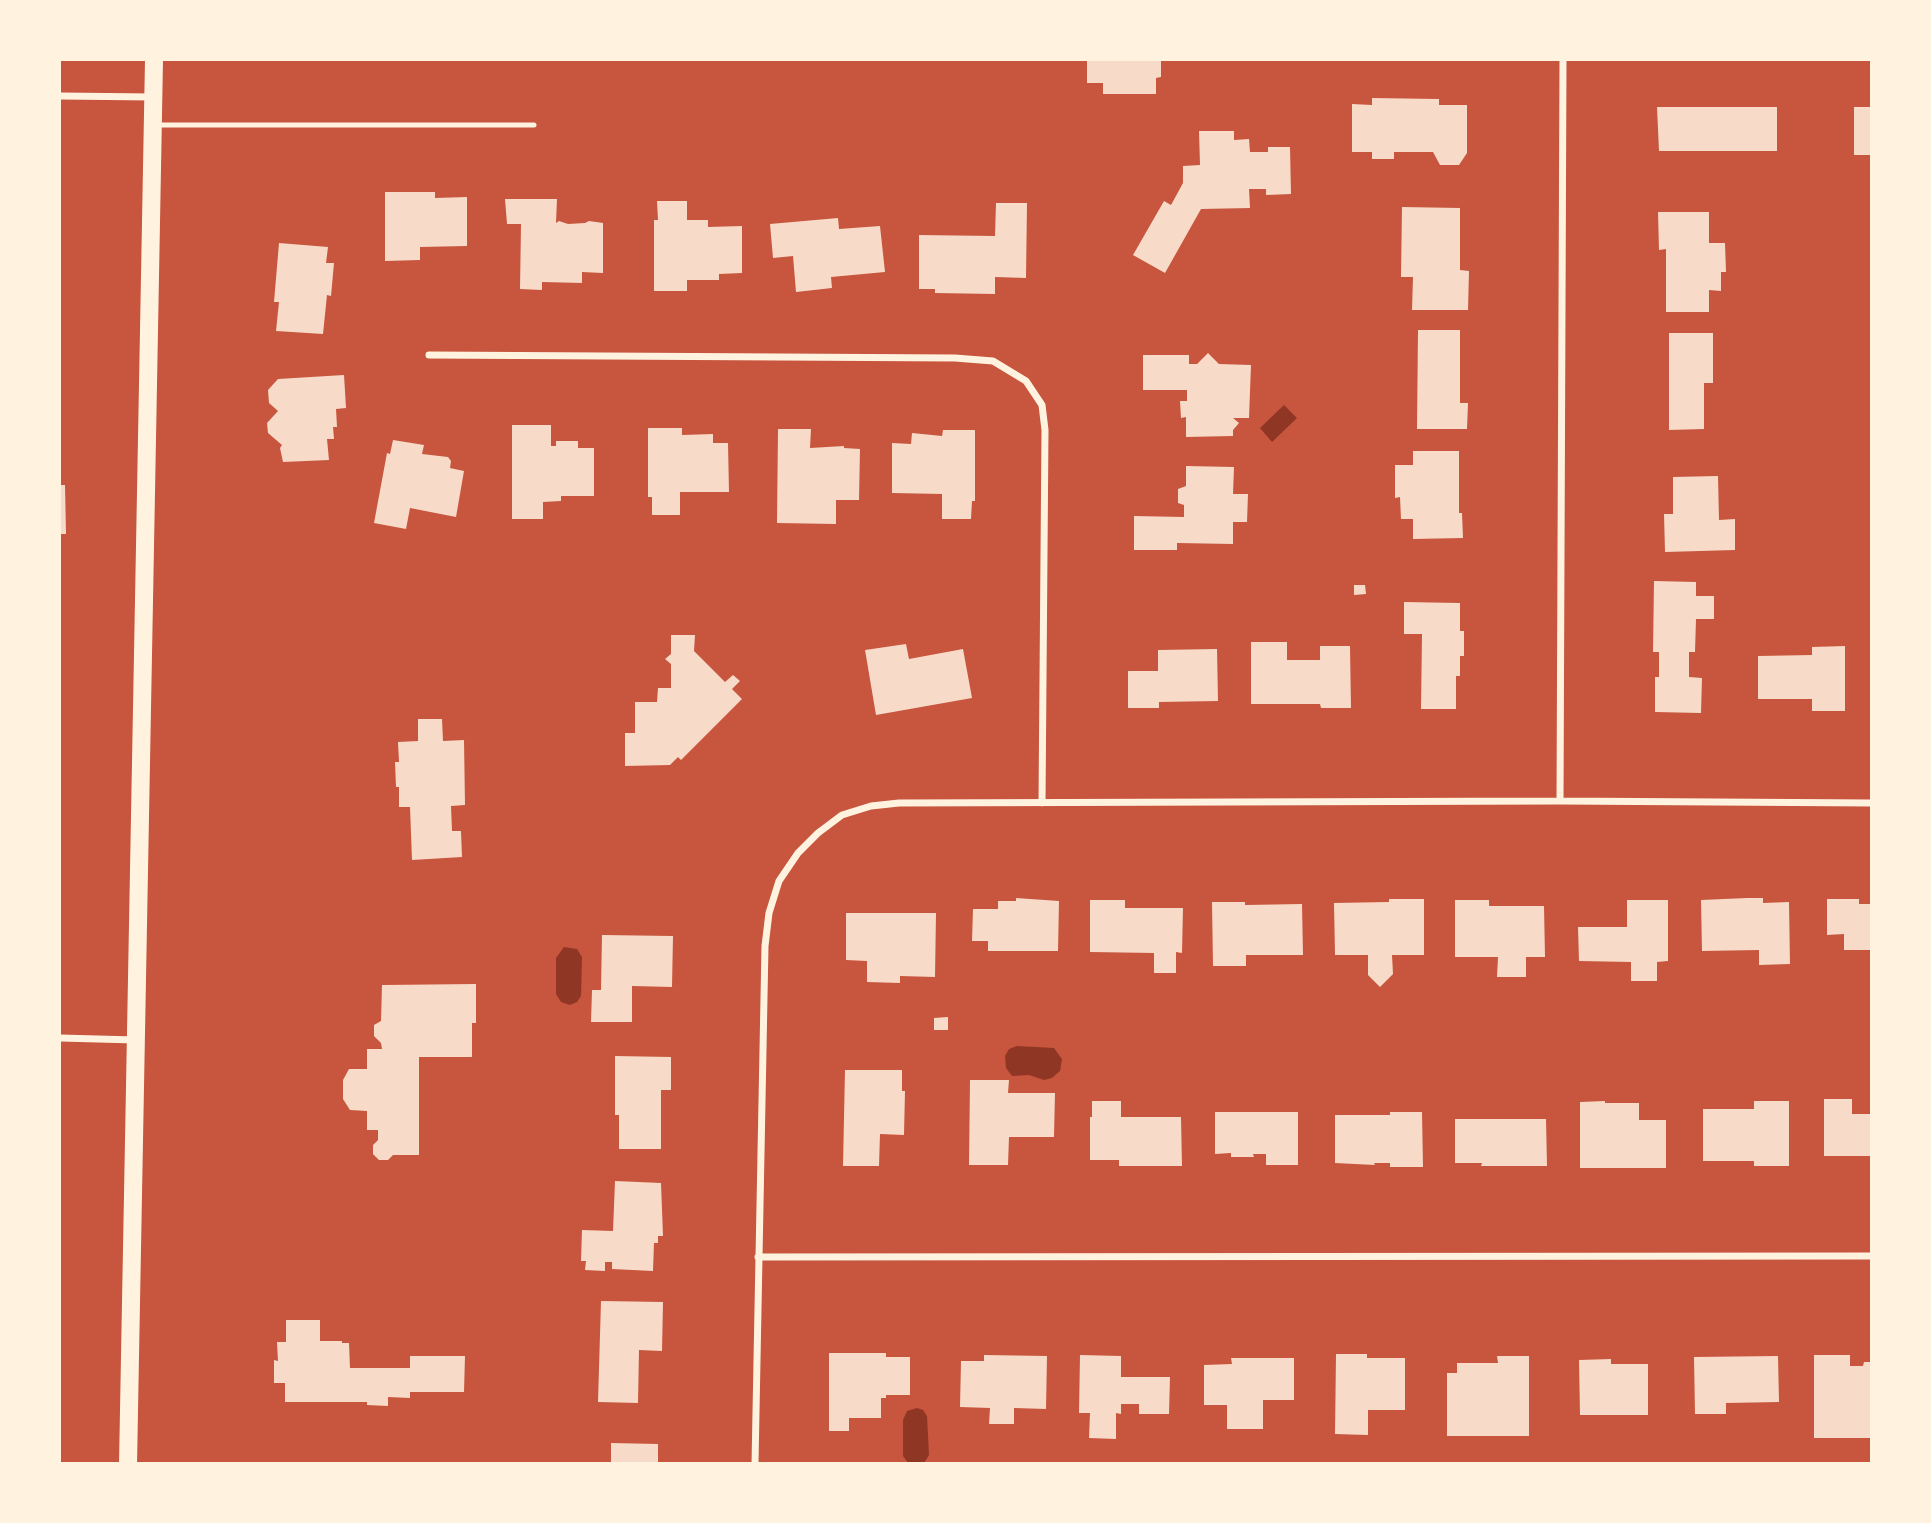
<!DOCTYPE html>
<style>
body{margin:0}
#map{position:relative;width:1931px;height:1523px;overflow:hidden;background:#c8553d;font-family:Lato,sans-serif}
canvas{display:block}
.frame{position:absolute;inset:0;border:61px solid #fff3e0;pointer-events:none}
</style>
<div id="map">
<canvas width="1931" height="1523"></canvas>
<div class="frame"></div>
</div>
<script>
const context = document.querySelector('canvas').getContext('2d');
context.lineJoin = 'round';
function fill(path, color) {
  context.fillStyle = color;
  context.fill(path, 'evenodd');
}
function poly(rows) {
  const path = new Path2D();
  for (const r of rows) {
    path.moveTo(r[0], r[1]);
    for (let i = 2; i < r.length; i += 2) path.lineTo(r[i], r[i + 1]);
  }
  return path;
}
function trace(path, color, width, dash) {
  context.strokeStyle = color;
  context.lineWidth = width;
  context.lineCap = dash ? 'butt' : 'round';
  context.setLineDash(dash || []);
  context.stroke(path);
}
const water = poly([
 [1284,405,1297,418,1272,442,1260,428],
 [564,947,577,949,582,957,581,996,577,1002,570,1005,561,1002,556,994,556,958],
 [1017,1046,1054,1048,1062,1059,1060,1071,1052,1078,1044,1080,1029,1075,1012,1076,1006,1068,1005,1056,1009,1049],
 [917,1408,923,1410,927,1416,929,1455,924,1463,908,1463,903,1456,903,1420,907,1411]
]);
const building = poly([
 [1087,60,1161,60,1161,77,1156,78,1156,94,1103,94,1103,83,1087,83],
 [1372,98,1439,99,1439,105,1467,105,1467,153,1459,165,1440,165,1433,152,1394,152,1394,159,1372,159,1372,152,1352,152,1352,104,1372,105],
 [1657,107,1777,107,1777,151,1659,151],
 [1854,107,1871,107,1871,155,1854,155],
 [1199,131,1234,131,1234,140,1249,139,1250,152,1268,152,1268,147,1290,147,1291,194,1266,195,1266,189,1249,189,1250,208,1201,209,1165,273,1133,255,1164,201,1171,205,1183,183,1183,166,1200,165],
 [385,192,435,192,435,198,467,197,467,246,420,247,420,260,385,261],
 [505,199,557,199,556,223,559,221,568,224,585,223,589,221,603,223,603,273,582,272,582,283,542,282,542,290,520,289,521,224,507,224],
 [657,201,687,201,687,220,708,220,708,227,742,226,742,273,719,274,719,280,687,280,687,291,654,291,654,220,658,220],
 [996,203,1027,203,1026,278,995,277,995,294,935,293,935,289,919,289,919,235,995,236],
 [1402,207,1460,208,1460,270,1469,271,1468,310,1412,310,1413,277,1401,277],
 [1658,212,1709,212,1709,243,1725,243,1726,272,1721,272,1721,291,1709,290,1709,312,1666,312,1666,249,1659,250],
 [838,218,839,229,880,226,885,272,831,277,832,288,796,292,793,256,773,258,770,224],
 [279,243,328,247,326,263,334,263,331,296,327,295,323,334,276,331,279,302,274,302],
 [1418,330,1460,330,1460,403,1468,403,1467,429,1417,429],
 [1669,333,1713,333,1713,383,1704,383,1704,429,1669,430],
 [1208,353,1219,364,1251,365,1249,418,1233,418,1239,423,1233,430,1233,436,1186,437,1186,417,1181,418,1180,401,1187,401,1187,390,1143,390,1143,355,1189,355,1189,364,1197,364],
 [344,375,346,408,336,409,337,427,333,427,334,439,327,439,329,460,283,462,280,448,282,445,268,433,267,423,278,411,269,403,268,390,278,379],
 [512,425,551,425,551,446,556,446,556,441,578,441,578,448,594,448,594,496,561,496,561,501,543,502,543,519,512,519],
 [648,428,682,428,682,435,713,434,713,443,728,443,729,492,680,492,680,515,652,515,652,497,648,497],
 [778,429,811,429,810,448,844,446,844,448,860,449,859,500,836,500,836,524,777,523],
 [943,430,975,430,975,501,972,501,971,519,942,519,942,494,892,493,892,443,911,444,912,433,942,436],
 [393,440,424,445,422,454,448,457,451,461,450,468,464,471,456,517,410,508,406,529,374,523,387,453,390,454],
 [1413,451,1459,451,1459,513,1462,513,1463,538,1413,539,1413,519,1401,519,1400,497,1395,498,1395,465,1413,465],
 [1186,466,1234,467,1233,494,1248,494,1247,522,1233,522,1233,544,1177,543,1177,550,1134,550,1134,516,1184,517,1184,505,1178,503,1178,489,1186,486],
 [1718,476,1719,520,1735,519,1735,550,1665,552,1664,514,1673,514,1673,477],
 [60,485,65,485,66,534,60,534],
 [1654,581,1696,582,1696,596,1714,596,1714,619,1696,619,1695,652,1689,652,1689,677,1702,678,1701,713,1655,712,1655,677,1659,677,1659,652,1653,652],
 [1354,585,1365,585,1366,594,1354,595],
 [1404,602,1460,603,1460,631,1464,631,1464,656,1460,656,1460,676,1456,676,1456,709,1421,709,1422,634,1404,634],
 [671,635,695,635,694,651,725,682,733,675,740,681,732,689,742,699,681,760,678,757,670,765,625,766,625,733,635,733,635,702,657,702,658,688,671,688,671,664,665,659,671,654],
 [1251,642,1287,642,1287,660,1320,660,1320,646,1350,646,1351,708,1321,708,1320,704,1251,704],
 [906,644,909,659,963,649,972,698,876,715,865,650],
 [1845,646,1845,711,1812,711,1812,699,1758,699,1758,656,1812,655,1812,647],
 [1217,649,1218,701,1159,702,1159,708,1128,708,1128,671,1158,671,1158,650],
 [418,719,442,719,443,741,464,740,465,805,451,806,452,831,461,831,462,857,412,860,410,807,399,807,399,787,396,787,395,762,399,762,398,742,418,741],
 [1016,898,1059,901,1058,951,988,951,988,941,972,941,973,909,998,909,998,901,1016,901],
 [1747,898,1763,898,1763,903,1789,902,1790,964,1759,965,1759,950,1702,951,1701,900],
 [1389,899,1424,899,1424,955,1392,955,1393,974,1380,987,1368,975,1368,955,1335,955,1334,903,1389,902],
 [1827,899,1859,899,1859,904,1871,904,1871,950,1844,950,1844,934,1827,935],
 [1090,900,1125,900,1125,908,1183,908,1182,953,1176,952,1176,973,1154,973,1154,953,1090,952],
 [1455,900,1489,900,1489,906,1544,906,1545,957,1526,957,1526,977,1497,977,1498,957,1455,957],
 [1627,900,1668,900,1668,961,1657,962,1657,981,1631,981,1631,962,1579,961,1578,927,1627,927],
 [1212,902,1245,902,1245,905,1302,904,1303,955,1246,955,1246,966,1213,966],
 [846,913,936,913,935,977,900,976,900,983,867,982,867,961,846,960],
 [602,935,673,936,672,987,632,986,632,1022,591,1022,592,990,601,990],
 [476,984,476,1023,472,1023,472,1057,419,1057,419,1155,393,1155,388,1160,379,1160,373,1154,373,1145,378,1140,378,1130,367,1130,367,1111,350,1110,343,1099,343,1080,349,1069,367,1069,367,1049,382,1049,381,1043,374,1036,374,1025,381,1021,382,985],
 [948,1017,948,1030,934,1030,934,1018],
 [615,1056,671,1057,671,1090,661,1090,661,1149,619,1149,619,1115,615,1115],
 [845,1070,902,1070,902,1091,905,1091,904,1135,880,1134,879,1166,843,1166],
 [970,1080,1009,1080,1008,1093,1055,1093,1054,1137,1009,1137,1008,1165,969,1165],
 [1824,1099,1852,1099,1852,1114,1871,1114,1871,1156,1824,1156],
 [1092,1101,1121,1101,1121,1117,1181,1117,1182,1166,1119,1166,1119,1160,1090,1160,1090,1117,1092,1117],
 [1605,1101,1605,1103,1639,1103,1639,1120,1666,1120,1666,1168,1580,1168,1580,1102],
 [1754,1101,1789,1101,1789,1166,1754,1166,1754,1161,1703,1161,1703,1109,1754,1109],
 [1215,1112,1298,1112,1298,1165,1266,1165,1266,1154,1253,1154,1254,1157,1231,1157,1231,1153,1215,1154],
 [1390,1112,1422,1112,1423,1167,1390,1167,1390,1163,1374,1163,1375,1165,1335,1163,1335,1115,1390,1115],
 [1455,1119,1546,1119,1547,1166,1481,1166,1482,1163,1455,1163],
 [615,1181,661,1183,663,1236,658,1236,658,1243,654,1243,653,1271,612,1269,612,1262,605,1262,605,1271,585,1270,586,1261,581,1261,582,1230,613,1231],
 [601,1301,663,1302,662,1351,639,1350,638,1403,598,1402],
 [286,1320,320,1320,320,1341,342,1341,342,1343,349,1343,350,1368,410,1368,410,1356,465,1356,464,1392,410,1392,410,1398,388,1397,388,1406,367,1405,367,1402,285,1402,285,1383,274,1383,274,1360,278,1361,277,1342,286,1342],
 [829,1353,886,1353,886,1357,910,1357,910,1395,886,1395,886,1398,881,1398,881,1418,849,1418,849,1431,829,1431],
 [1336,1354,1367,1354,1367,1358,1405,1358,1405,1410,1368,1410,1368,1435,1335,1434],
 [984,1355,1047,1356,1046,1409,1014,1408,1014,1424,989,1424,990,1408,960,1407,961,1361,984,1361],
 [1080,1355,1121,1356,1121,1377,1170,1377,1169,1414,1139,1414,1139,1404,1121,1404,1121,1414,1116,1413,1116,1439,1089,1438,1090,1413,1079,1413],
 [1814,1355,1850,1355,1850,1366,1863,1366,1864,1362,1871,1362,1871,1438,1814,1438],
 [1497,1356,1529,1356,1529,1436,1447,1436,1447,1373,1457,1373,1457,1363,1498,1363],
 [1778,1356,1779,1402,1726,1403,1726,1414,1695,1414,1694,1357],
 [1231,1358,1294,1358,1294,1400,1263,1400,1263,1429,1227,1429,1227,1405,1204,1405,1204,1365,1232,1364],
 [1611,1359,1611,1364,1648,1364,1648,1415,1580,1415,1579,1360],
 [611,1443,658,1444,658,1464,611,1464]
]);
const service = poly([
 [156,125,534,125]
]);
const minor = poly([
 [60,96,153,97],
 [429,355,955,358,993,361,1026,381,1042,405,1045,430,1042,803],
 [1560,801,1563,60],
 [60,1038,136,1040],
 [758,1257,1871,1256],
 [755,1464,765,946,769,913,779,881,798,853,818,833,842,815,871,806,899,803,1560,801,1871,803]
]);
const primary = poly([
 [128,1464,154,60]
]);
fill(water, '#8f3625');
fill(building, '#f7dbc8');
trace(service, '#fff3e0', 5);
trace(minor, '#fff3e0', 7);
trace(primary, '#fff3e0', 18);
</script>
